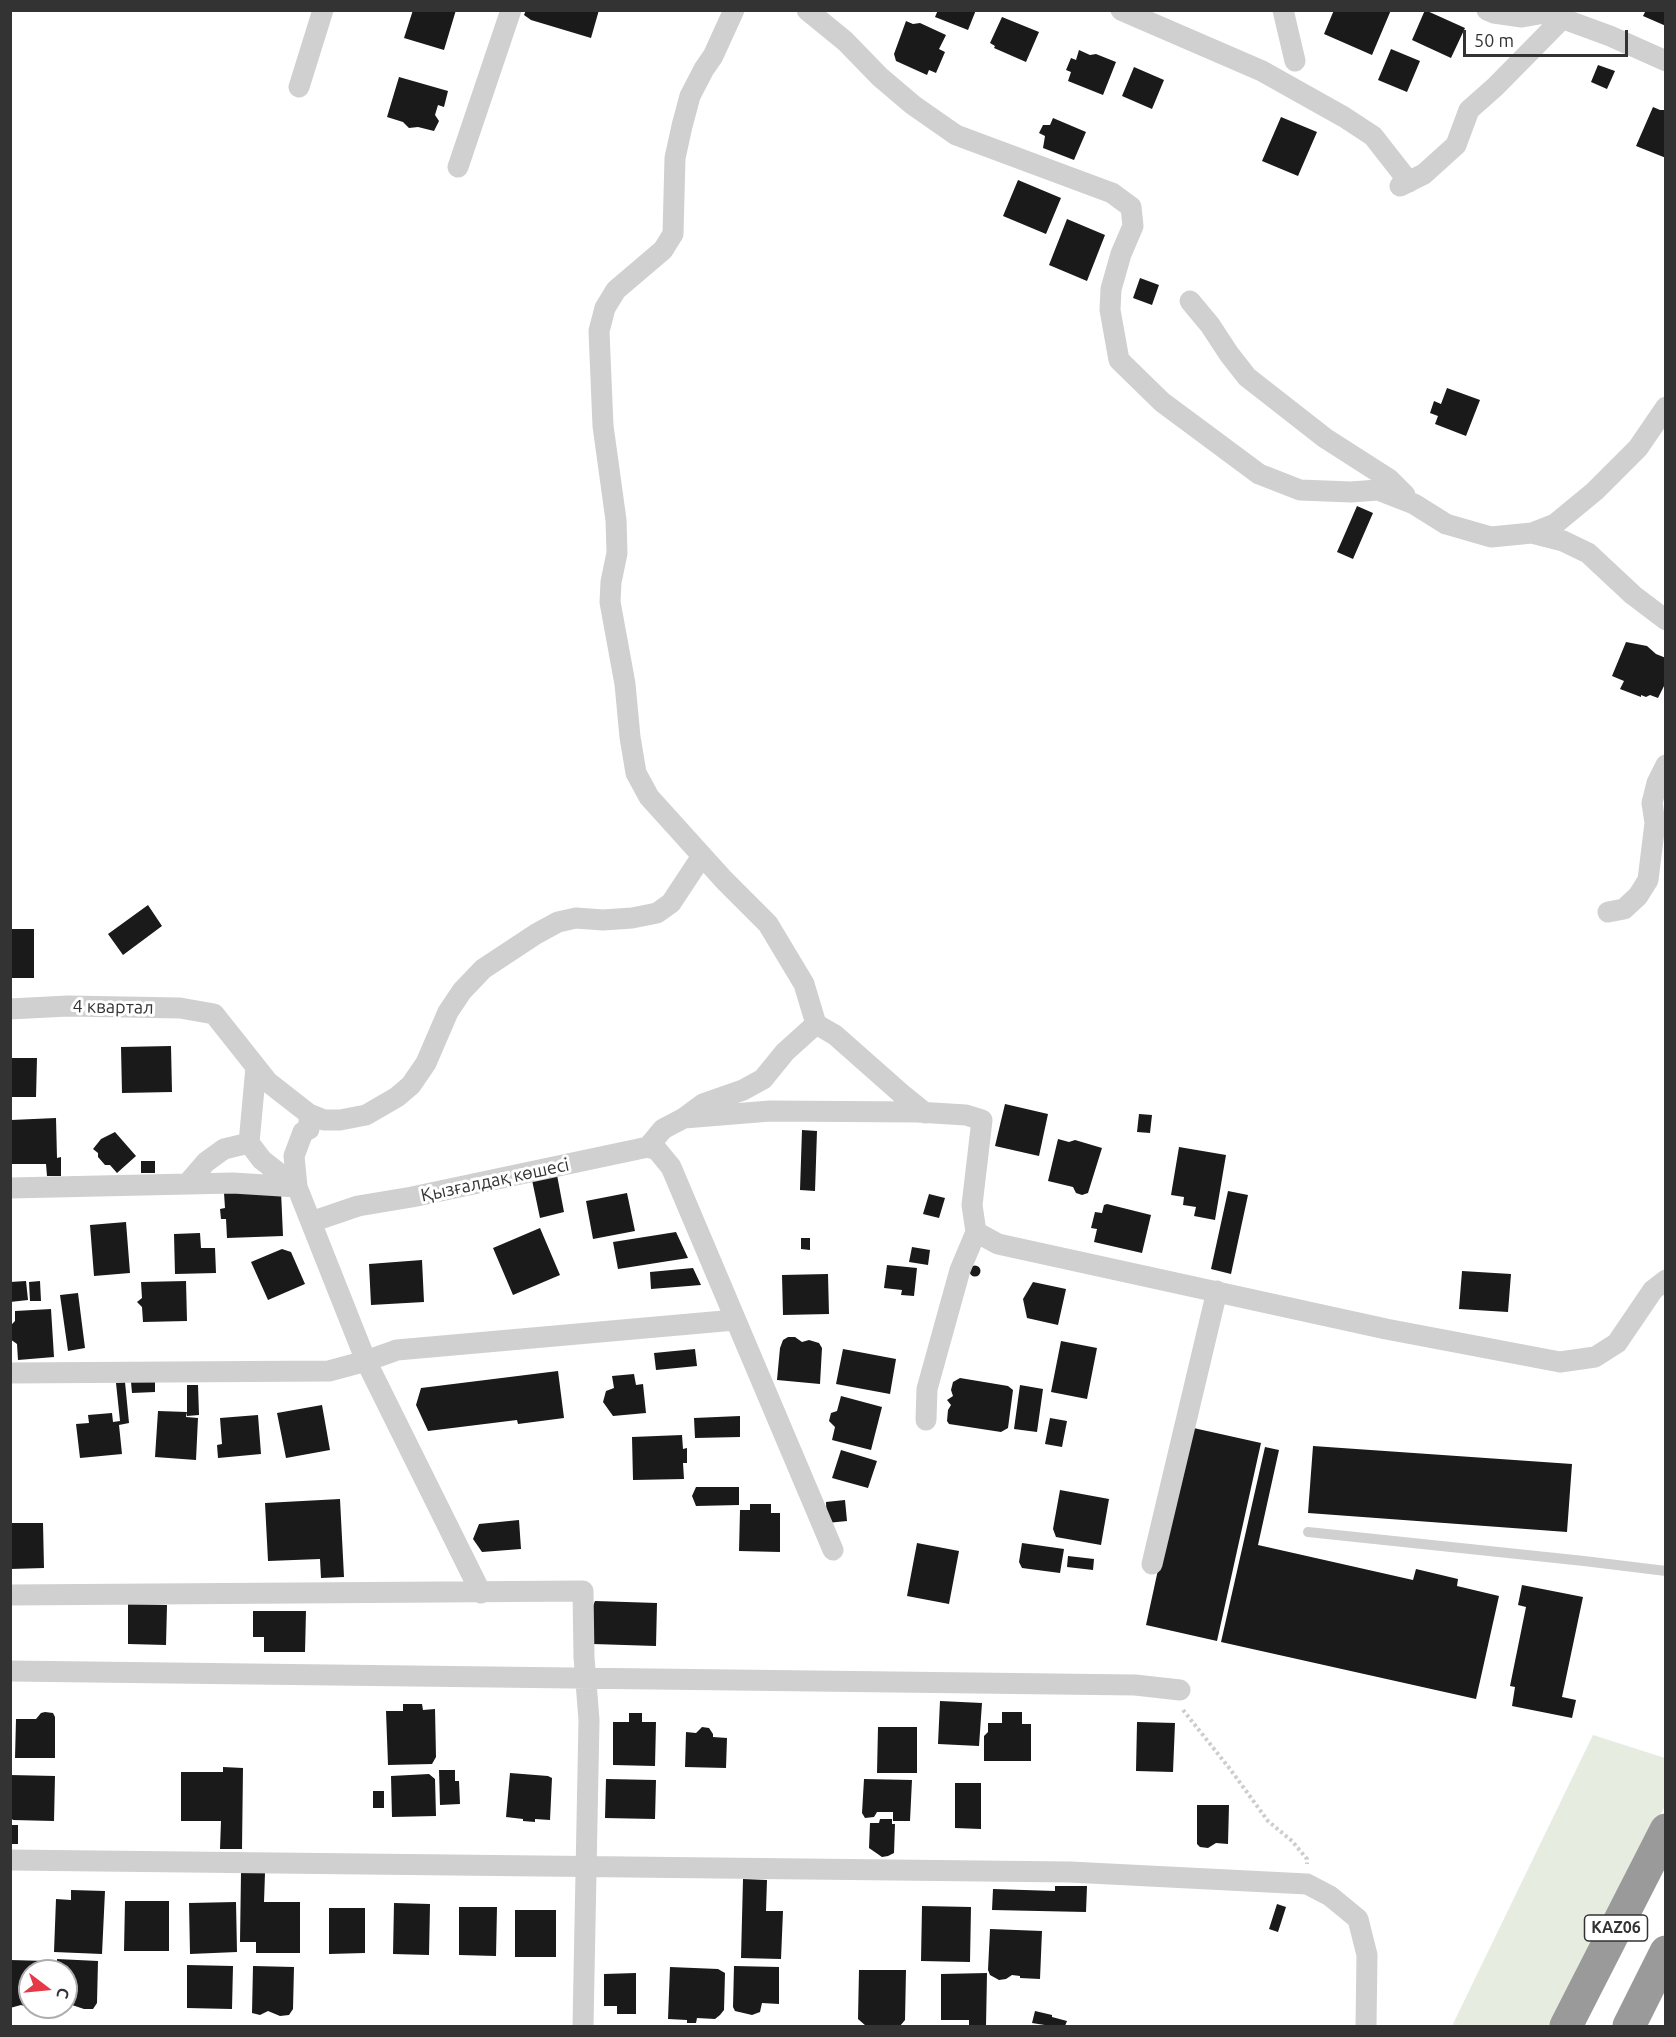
<!DOCTYPE html>
<meta charset="utf-8">
<style>
body{margin:0}
#map{position:relative;width:1676px;height:2037px;overflow:hidden;background:#fff;font-family:Ubuntu,sans-serif}
canvas{display:block}
.frame{position:absolute;inset:0;border:12px solid #333;pointer-events:none}
.north{position:absolute;left:18px;top:1959px;width:60px;height:60px;box-sizing:border-box;background:#fff;border:2px solid #adadad;border-radius:50%;rotate:106deg;font-size:16px;font-weight:700;line-height:24px;text-align:center;color:#333}
.north::after{content:'';display:block;margin:auto;width:21px;height:27px;background:#e63946;clip-path:polygon(50% 0,100% 100%,50% 72%,0 100%)}
.scale{position:absolute;left:1463px;top:30px;width:165px;height:27px;box-sizing:border-box;border:3px solid #333;border-top:0;padding-left:8px;font-size:18px;line-height:21px;white-space:nowrap;color:#333;-webkit-text-stroke:4px #fff;paint-order:stroke}
</style>
<div id="map">
<canvas width="1676" height="2037"></canvas>
<div class="frame"></div>
<div class="north">С</div>
<div class="scale">50 m</div>
</div>
<script>
const context = document.querySelector('canvas').getContext('2d');
context.lineJoin = 'round';
function fill(path, color) {
  context.fillStyle = color;
  context.fill(path, 'evenodd');
}
function poly(rows) {
  const path = new Path2D();
  for (const r of rows) {
    if (r.length === 3) {
      path.moveTo(r[0] + r[2], r[1]);
      path.arc(r[0], r[1], r[2], 0, 2 * Math.PI);
      continue;
    }
    path.moveTo(r[0], r[1]);
    for (let i = 2; i < r.length; i += 2) path.lineTo(r[i], r[i + 1]);
  }
  return path;
}
function trace(path, color, width, dash) {
  context.strokeStyle = color;
  context.lineWidth = width;
  context.lineCap = dash ? 'butt' : 'round';
  context.setLineDash(dash || []);
  context.stroke(path);
}
function drawText(font, color, halo, rows, align = 'center') {
  context.font = font + ' Ubuntu,sans-serif';
  context.lineWidth = 6;
  context.setLineDash([]);
  context.textBaseline = 'middle';
  context.strokeStyle = halo;
  context.fillStyle = color;
  for (const [text, x, y, turn = 0] of rows) {
    context.save();
    context.translate(x, y);
    context.rotate((+turn || 0) * Math.PI / 180);
    context.textAlign = isNaN(turn) ? turn : align;
    if (halo) context.strokeText(text, 0, 0);
    context.fillText(text, 0, 0);
    context.restore();
  }
}
const green = poly([
 [1593,1735,1665,1758,1665,1806,1553,2026,1452,2026]
]);
const building = poly([
 [413,10,456,10,444,50,404,38],
 [526,10,599,10,591,38,531,20,524,15],
 [938,10,976,10,968,30,935,17],
 [1334,10,1391,10,1372,55,1324,34],
 [1425,10,1465,28,1451,58,1412,40],
 [1646,10,1666,10,1666,26,1643,16],
 [1002,17,1039,32,1026,62,994,48,995,46,990,43],
 [906,21,913,24,920,23,946,35,939,49,945,52,936,73,929,70,927,75,896,61,894,54],
 [1391,49,1420,61,1407,92,1378,80],
 [1079,50,1090,55,1096,54,1116,62,1103,95,1068,81,1071,72,1066,70,1071,58,1076,60],
 [1598,65,1615,71,1607,89,1591,82],
 [1134,67,1164,80,1152,109,1122,96],
 [399,77,448,91,444,107,438,105,435,115,439,121,434,131,418,127,409,128,403,122,387,117],
 [1653,107,1660,110,1666,110,1666,158,1636,146],
 [1281,117,1317,132,1298,176,1262,161],
 [1053,118,1086,132,1074,160,1043,148,1045,136,1039,133,1043,125,1050,125],
 [1018,180,1061,198,1046,234,1003,216],
 [1067,219,1105,235,1087,281,1049,265],
 [1140,278,1159,285,1152,305,1133,298],
 [1447,388,1480,400,1466,436,1435,424,1438,416,1430,413,1434,401,1441,404],
 [1357,506,1373,513,1353,559,1337,552],
 [1626,642,1647,646,1656,654,1666,658,1666,682,1658,698,1650,695,1646,697,1641,695,1641,697,1620,689,1624,681,1612,676],
 [148,905,162,926,123,955,108,934],
 [10,929,34,929,34,978,10,978],
 [171,1046,172,1092,122,1093,121,1047],
 [10,1058,37,1058,36,1097,10,1097],
 [1005,1104,1048,1114,1039,1156,995,1146],
 [1139,1114,1152,1115,1150,1133,1137,1132],
 [56,1118,57,1158,61,1157,61,1176,47,1176,46,1164,12,1164,11,1120],
 [802,1130,817,1131,815,1191,800,1190],
 [115,1132,136,1156,117,1173,110,1165,105,1165,98,1157,98,1153,93,1149,101,1139],
 [1058,1139,1069,1142,1075,1140,1102,1148,1088,1193,1082,1195,1076,1193,1073,1187,1048,1181],
 [1179,1147,1226,1155,1215,1220,1194,1216,1196,1207,1183,1205,1184,1197,1171,1195],
 [141,1161,155,1161,155,1173,141,1173],
 [557,1175,564,1212,540,1218,532,1180],
 [281,1191,283,1236,227,1238,226,1219,221,1219,220,1209,225,1208,224,1193],
 [1228,1191,1248,1195,1231,1274,1211,1269],
 [627,1193,635,1231,593,1239,586,1201],
 [929,1194,945,1198,939,1218,923,1214],
 [1107,1204,1151,1215,1142,1253,1094,1242,1097,1229,1091,1228,1095,1212,1102,1213,1104,1205],
 [126,1222,130,1273,94,1276,90,1225],
 [540,1228,560,1275,513,1295,493,1248],
 [676,1232,688,1258,618,1269,613,1242],
 [200,1233,201,1248,215,1248,216,1273,175,1274,174,1234],
 [801,1238,810,1238,810,1250,801,1249],
 [912,1247,930,1250,928,1265,909,1262],
 [282,1249,291,1252,305,1284,268,1300,251,1262],
 [422,1260,424,1302,371,1305,369,1264],
 [887,1265,917,1268,914,1296,901,1295,902,1290,884,1288],
 [975,1271,5.5],
 [693,1268,701,1285,651,1289,650,1272],
 [1462,1271,1511,1274,1508,1312,1459,1309],
 [828,1274,829,1314,783,1315,782,1275],
 [26,1281,28,1300,10,1302,10,1282],
 [40,1281,41,1301,30,1301,29,1282],
 [186,1281,187,1321,143,1322,142,1307,137,1302,142,1298,141,1282],
 [1033,1282,1066,1289,1058,1325,1027,1318,1023,1299],
 [78,1293,85,1348,68,1351,60,1295],
 [51,1309,54,1357,18,1360,17,1344,10,1339,10,1326,15,1321,15,1311],
 [788,1337,795,1337,802,1342,809,1340,819,1343,822,1348,820,1384,777,1380,780,1348,783,1340],
 [1061,1341,1097,1348,1087,1399,1051,1392],
 [695,1349,697,1366,656,1370,654,1353],
 [843,1349,896,1359,890,1394,836,1384],
 [558,1371,564,1418,518,1424,517,1420,428,1431,416,1405,421,1388],
 [634,1374,636,1385,643,1384,646,1413,613,1416,603,1402,606,1391,614,1388,612,1376],
 [960,1378,1008,1386,1013,1390,1008,1428,1001,1432,949,1424,947,1421,948,1410,951,1405,947,1400,953,1396,951,1390,953,1382],
 [155,1381,155,1392,132,1393,131,1382],
 [125,1382,129,1423,119,1425,122,1454,80,1458,76,1424,89,1423,88,1415,112,1413,113,1422,120,1421,116,1383],
 [187,1385,198,1385,199,1415,187,1416],
 [1020,1385,1043,1389,1037,1432,1014,1429],
 [841,1396,882,1407,871,1450,832,1440,835,1427,829,1421,831,1413,837,1411],
 [322,1405,330,1450,286,1458,277,1413],
 [158,1411,187,1412,186,1417,198,1418,196,1460,155,1457],
 [258,1415,261,1454,218,1458,217,1445,222,1444,220,1418],
 [740,1416,740,1437,695,1438,694,1418],
 [1050,1418,1067,1421,1062,1447,1045,1444],
 [1189,1427,1261,1443,1217,1641,1146,1625],
 [682,1435,683,1449,687,1448,687,1463,683,1463,684,1479,633,1480,632,1437],
 [1313,1446,1572,1464,1567,1532,1308,1513],
 [1265,1447,1279,1450,1258,1545,1413,1580,1416,1569,1458,1579,1457,1586,1499,1596,1476,1699,1221,1642],
 [841,1450,877,1461,868,1488,832,1478],
 [696,1487,739,1487,739,1505,696,1506,692,1496],
 [1060,1490,1109,1499,1101,1545,1056,1537,1053,1529],
 [340,1499,344,1577,321,1578,320,1559,268,1561,265,1503],
 [845,1500,847,1521,827,1523,826,1502],
 [750,1504,771,1504,771,1513,780,1513,780,1552,739,1551,740,1510,750,1510],
 [519,1520,521,1549,482,1552,473,1539,479,1524],
 [10,1523,43,1523,44,1568,10,1569],
 [917,1543,959,1551,949,1604,907,1596],
 [1022,1543,1064,1549,1060,1573,1022,1568,1019,1562],
 [1068,1556,1094,1559,1093,1570,1067,1567],
 [1522,1585,1583,1597,1562,1697,1576,1700,1572,1718,1512,1706,1515,1687,1510,1686,1526,1607,1518,1605],
 [595,1601,657,1603,656,1646,593,1644,586,1623],
 [128,1604,167,1605,166,1645,128,1644],
 [253,1611,306,1611,305,1652,264,1652,264,1637,253,1637],
 [940,1701,982,1703,979,1746,938,1744],
 [403,1704,422,1704,423,1710,435,1709,436,1757,432,1764,388,1765,386,1711,403,1711],
 [45,1712,53,1713,55,1717,55,1758,15,1758,16,1719,36,1719,41,1713],
 [1002,1712,1022,1712,1022,1724,1031,1724,1031,1761,984,1761,984,1736,988,1732,988,1723,1002,1723],
 [629,1713,642,1713,642,1722,656,1722,655,1766,613,1765,613,1722,629,1722],
 [1137,1722,1175,1723,1173,1772,1136,1771],
 [702,1727,709,1728,713,1734,713,1737,727,1738,726,1768,685,1767,686,1732,696,1733],
 [878,1727,917,1727,917,1773,877,1773],
 [223,1767,243,1768,242,1849,220,1849,221,1821,181,1821,181,1772,223,1772],
 [439,1770,455,1770,455,1781,459,1781,460,1804,440,1805],
 [510,1773,548,1776,552,1778,550,1820,535,1819,535,1822,523,1821,523,1819,506,1817],
 [429,1774,435,1779,436,1816,392,1817,391,1776],
 [10,1775,55,1776,54,1821,13,1820,10,1817],
 [606,1779,656,1780,655,1819,605,1818],
 [864,1779,912,1780,910,1821,893,1821,893,1812,877,1812,874,1817,865,1818,862,1813],
 [955,1783,981,1783,981,1829,955,1828],
 [373,1791,384,1791,384,1808,373,1808],
 [1197,1805,1229,1805,1228,1844,1216,1843,1208,1848,1200,1847,1197,1844],
 [880,1819,892,1819,892,1824,895,1824,894,1853,888,1856,882,1857,869,1848,870,1823,879,1823],
 [10,1825,18,1825,18,1844,10,1844],
 [241,1873,265,1873,264,1902,300,1902,300,1953,256,1953,256,1942,240,1942],
 [743,1879,767,1880,766,1911,783,1911,781,1959,741,1958],
 [1055,1886,1087,1886,1086,1912,992,1910,993,1889,1055,1891],
 [71,1890,105,1891,102,1954,54,1952,56,1899,71,1900],
 [125,1901,169,1901,169,1951,124,1951],
 [236,1902,237,1952,190,1954,189,1903],
 [394,1903,430,1904,429,1955,393,1954],
 [1277,1904,1286,1907,1278,1932,1269,1929],
 [922,1906,971,1907,970,1962,921,1961],
 [459,1907,497,1907,496,1956,459,1955],
 [329,1908,365,1908,365,1953,329,1954],
 [515,1910,556,1910,556,1957,515,1957],
 [990,1929,1042,1931,1040,1979,1020,1978,1020,1976,1012,1975,1006,1979,999,1980,990,1975,988,1970],
 [57,1959,98,1961,97,2003,93,2009,84,2009,72,2005,67,2009,61,2009,61,2007,66,2007,66,1971,57,1971],
 [10,1960,47,1961,47,1971,30,1971,30,2008,21,2005,10,2008],
 [187,1965,233,1966,232,2009,187,2008],
 [253,1966,294,1967,293,2009,289,2015,280,2016,268,2011,260,2015,252,2013],
 [734,1966,779,1967,779,2004,762,2003,760,2012,752,2015,735,2011,733,2007],
 [670,1967,718,1969,725,1973,724,2010,720,2015,715,2019,697,2018,696,2023,687,2023,687,2020,668,2019],
 [859,1970,906,1970,905,2020,900,2026,866,2026,858,2019],
 [636,1973,636,2014,617,2014,617,2006,604,2006,604,1974],
 [987,1973,986,2026,969,2026,969,2020,941,2020,941,1974],
 [1035,2011,1052,2015,1052,2017,1067,2021,1065,2026,1051,2026,1032,2023]
]);
const path = poly([
 [1183,1710,1230,1769,1268,1821,1292,1841,1307,1859,1307,1864]
]);
const lane = poly([
 [1308,1532,1584,1561,1666,1571]
]);
const street = poly([
 [807,10,845,41,880,77,913,105,956,135,1112,193,1131,207,1133,226,1121,254,1111,289,1110,310,1119,360,1162,402,1259,474,1300,490,1351,492,1378,490,1414,504,1446,524,1491,537,1532,533,1563,541,1588,553,1633,595,1666,620],
 [1121,10,1262,71,1344,117,1373,136,1409,182],
 [1283,10,1295,61],
 [1487,10,1494,13,1522,17,1545,13],
 [1539,10,1610,36,1666,61],
 [299,87,323,10],
 [458,167,511,10],
 [1400,186,1424,174,1456,145,1469,110,1495,87,1562,19],
 [1190,301,1210,325,1229,354,1247,377,1325,438,1389,479,1405,495],
 [1532,533,1555,524,1595,491,1638,448,1666,407],
 [1608,912,1624,909,1638,896,1648,880,1655,823,1652,803,1657,783,1666,765],
 [10,1009,68,1006,180,1008,214,1014,268,1082,309,1114,309,1129,303,1132,294,1156,297,1187,366,1361,481,1593],
 [816,1024,835,1035,904,1096,925,1113],
 [256,1067,249,1143,262,1160,297,1187],
 [309,1114,324,1120,340,1120,366,1115,397,1097,411,1085,426,1063,448,1012,462,991,483,969,536,934,558,922,576,918,603,920,632,918,657,913,671,903,702,856],
 [684,1118,703,1104,743,1090,763,1079,785,1052,816,1024,804,984,768,924,724,880,649,797,636,773,630,737,625,684,610,602,611,582,617,553,616,520,603,426,599,331,605,308,616,290,663,250,673,234,675,158,682,126,690,96,704,69,713,56,734,10],
 [648,1147,663,1129,684,1118,770,1111,917,1112,966,1115,982,1120,972,1205,976,1232,998,1244,1386,1329,1560,1362,1595,1357,1617,1343,1653,1290,1666,1280],
 [187,1184,206,1162,224,1149,249,1143],
 [10,1188,233,1183,297,1187],
 [311,1222,358,1206,412,1197,648,1147,657,1150,671,1167,833,1550],
 [10,1373,329,1371,366,1361,397,1350,735,1320],
 [926,1420,927,1389,960,1270,976,1232],
 [1152,1564,1217,1291],
 [10,1595,583,1591,584,1657,589,1720,583,2026],
 [10,1671,1135,1685,1180,1690],
 [10,1860,1070,1872,1307,1884,1330,1896,1358,1919,1367,1955,1366,2026]
]);
const highway = poly([
 [1566,2026,1666,1830],
 [1629,2026,1666,1952]
]);
const shields = [
 [1616,1928,63]
];
const shieldNames = [
 ["KАZ06",1616,1928]
];
const streetNames = [
 ["4 квартал",113,1007,1],
 ["Қызғалдақ көшесі",495,1180,-12]
];
fill(green, '#e6ecdf');
fill(building, '#1a1a1a');
trace(path, '#cdcdcd', 4, [3, 3]);
trace(lane, '#d0d0d0', 10);
trace(street, '#d0d0d0', 21);
trace(highway, '#9a9a9a', 33);
for (const [x, y, w] of shields) {
  const box = new Path2D();
  box.roundRect(x - w / 2, y - 13, w, 26, 4.5);
  context.fillStyle = '#fff';
  context.fill(box);
  trace(box, '#333', 1.5);
}
drawText('bold 16px', '#333', null, shieldNames);
drawText('18px', '#333', '#fff', streetNames);
</script>
